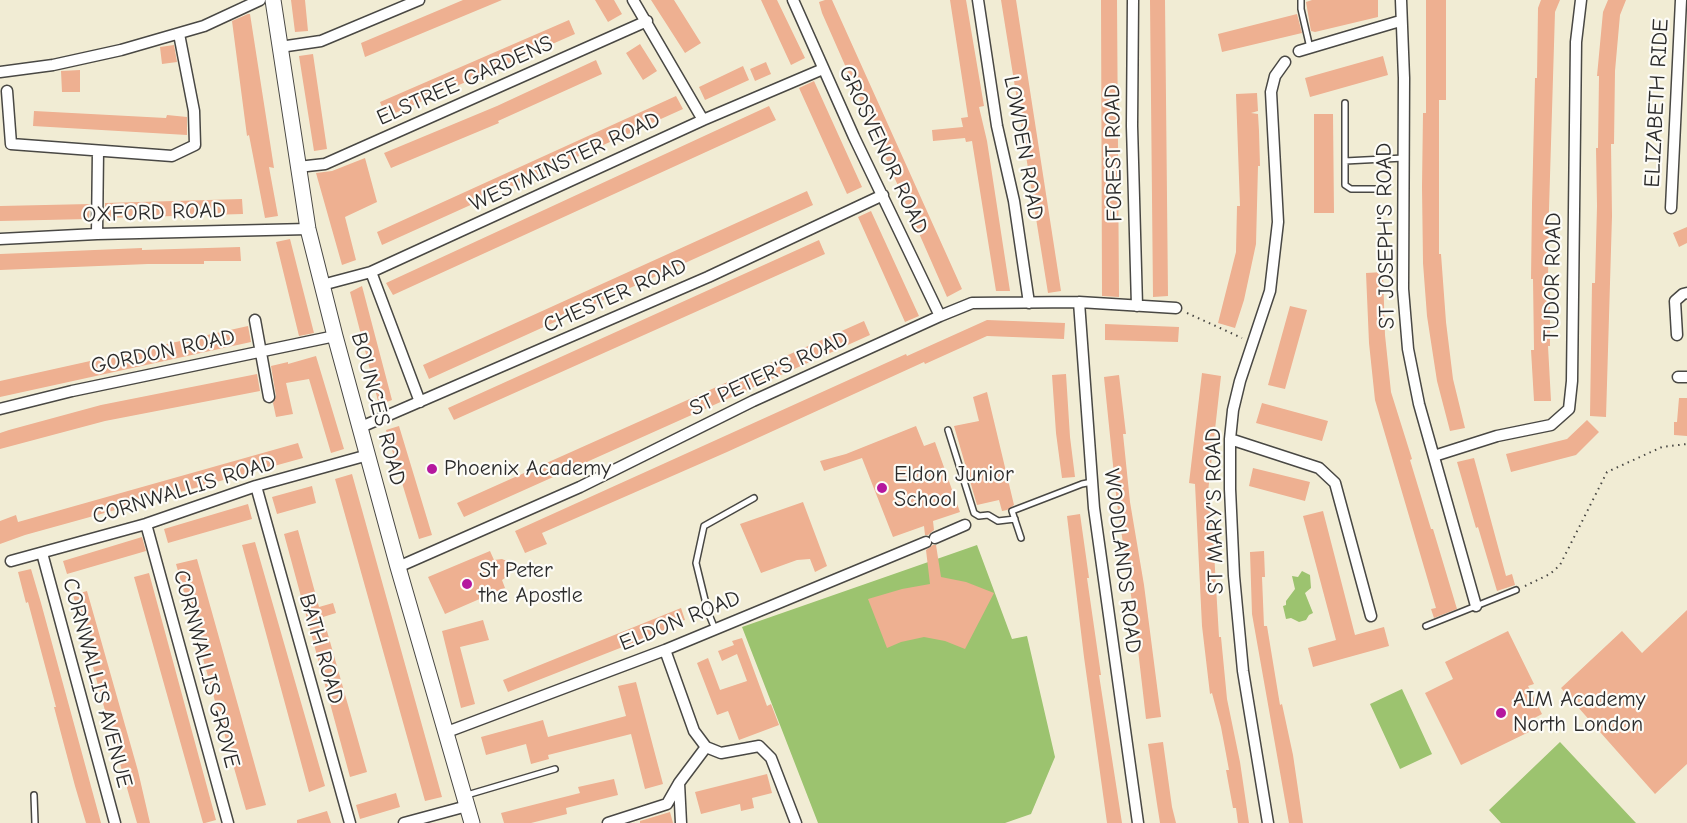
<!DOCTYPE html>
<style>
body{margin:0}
canvas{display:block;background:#f1ecd4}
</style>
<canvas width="1687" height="823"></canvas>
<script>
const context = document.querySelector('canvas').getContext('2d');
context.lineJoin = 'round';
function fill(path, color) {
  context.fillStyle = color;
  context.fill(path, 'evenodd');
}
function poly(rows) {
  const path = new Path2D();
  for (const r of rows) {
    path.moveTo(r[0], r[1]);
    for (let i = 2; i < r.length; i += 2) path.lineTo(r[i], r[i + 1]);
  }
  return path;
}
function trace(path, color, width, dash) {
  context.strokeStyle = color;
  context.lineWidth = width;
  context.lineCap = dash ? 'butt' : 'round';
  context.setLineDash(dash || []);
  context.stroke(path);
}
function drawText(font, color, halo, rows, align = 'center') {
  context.font = font + ' "Comic Neue",sans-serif';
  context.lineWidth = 4.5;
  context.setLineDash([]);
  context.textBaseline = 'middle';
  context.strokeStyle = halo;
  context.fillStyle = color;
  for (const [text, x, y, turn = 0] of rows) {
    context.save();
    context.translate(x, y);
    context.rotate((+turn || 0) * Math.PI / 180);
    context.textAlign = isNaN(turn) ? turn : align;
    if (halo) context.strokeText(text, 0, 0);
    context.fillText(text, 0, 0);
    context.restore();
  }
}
const green = poly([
 [977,545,1012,639,1027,636,1055,757,1031,814,1005,823,818,823,742,627],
 [1302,571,1310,575,1311,588,1305,593,1313,613,1309,615,1306,620,1299,622,1291,618,1286,619,1283,606,1286,605,1286,601,1295,589,1292,576,1298,577],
 [1402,689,1432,754,1400,769,1370,704],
 [1560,742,1636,823,1501,823,1489,810]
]);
const building = poly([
 [291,0,305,0,308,31,295,32],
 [463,0,502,0,365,57,361,43],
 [595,0,614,0,622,14,608,22],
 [651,0,674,0,701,43,685,53],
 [761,0,777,0,805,58,791,65],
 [825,0,832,0,962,289,947,297,822,13,819,2],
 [950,0,966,0,984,106,979,107,987,141,1010,291,996,291,972,141,966,142,965,138,933,141,932,130,963,127,961,118,968,117],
 [1001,0,1016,0,1061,291,1048,293],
 [1101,0,1117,0,1119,297,1102,296],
 [1150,0,1165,0,1168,296,1153,297],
 [1312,0,1378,0,1378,17,1315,32,1311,31,1306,2],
 [1426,0,1446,0,1446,100,1439,100,1439,254,1441,254,1446,322,1453,379,1465,428,1450,431,1437,381,1427,316,1423,263,1422,187,1423,113,1426,113],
 [1541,0,1560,0,1555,12,1549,209,1548,282,1550,282,1550,346,1548,346,1551,401,1534,401,1531,350,1534,350,1533,279,1531,279,1532,204,1535,78,1537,78,1538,8],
 [1608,0,1626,0,1620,15,1615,71,1614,144,1611,144,1612,216,1606,417,1590,416,1592,283,1595,283,1597,206,1596,148,1598,148,1599,76,1597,76,1603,12],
 [248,14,250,14,274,168,269,167,278,216,265,218,249,135,247,136,232,21],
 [1297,14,1302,33,1222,52,1218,34],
 [569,20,575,34,386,117,380,102],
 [640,44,657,71,643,80,626,53],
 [174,45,177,62,162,64,160,47],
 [313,54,327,149,314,151,299,56],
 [1383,56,1388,75,1310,97,1305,78],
 [596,60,602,74,498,121,499,123,391,168,384,153,497,106],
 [766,62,771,74,755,81,750,69],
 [743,66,749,80,705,100,699,87],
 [80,70,80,92,62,92,61,71],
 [814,81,862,187,847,194,799,88],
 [1257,93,1258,111,1251,113,1258,114,1259,131,1260,166,1258,166,1256,244,1244,300,1235,328,1218,323,1236,252,1237,206,1240,206,1236,94],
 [676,96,683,109,382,245,377,232],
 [769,106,776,120,393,295,386,283],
 [34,111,166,118,167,115,187,117,187,135,33,126],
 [1314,114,1333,114,1334,213,1314,213],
 [365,158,377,202,345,217,356,260,342,265,316,173,332,171],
 [807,191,813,205,429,379,423,365],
 [242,199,243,214,105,218,105,203],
 [90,204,89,219,0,221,0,206],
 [871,211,919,316,905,322,858,217],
 [1687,227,1687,243,1679,247,1673,233],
 [290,239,314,333,299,336,276,242],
 [819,240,825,254,454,420,448,408],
 [240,247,241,261,204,261,204,264,148,264,0,270,0,254,142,248,142,250],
 [1383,272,1385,335,1391,392,1412,459,1410,460,1431,529,1433,529,1457,609,1434,618,1431,609,1436,608,1375,400,1369,343,1366,273],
 [362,286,392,400,379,405,350,292],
 [1290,306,1307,310,1285,389,1268,385],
 [987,320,1065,323,1064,339,987,336,925,364,924,362,727,452,542,533,547,544,525,553,515,531,906,354,907,356],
 [864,321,870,335,464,517,457,503],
 [1105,324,1179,327,1178,342,1105,340],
 [248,326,251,342,0,397,0,381],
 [316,356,344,449,331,453,309,379,286,383,293,414,276,417,273,403,276,396,271,366,288,362,288,364],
 [1202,373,1221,376,1207,501,1211,501,1219,637,1221,637,1227,699,1240,762,1249,823,1238,823,1236,808,1233,808,1226,770,1229,770,1221,727,1212,693,1210,694,1202,626,1195,484,1189,483],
 [257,374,260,391,105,421,0,449,0,433,9,430,101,405],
 [1066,374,1070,437,1075,477,1062,478,1056,433,1052,375],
 [1119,375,1126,434,1123,434,1130,502,1144,585,1161,717,1146,719,1134,615,1117,504,1104,377],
 [987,392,1014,505,1007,510,1002,511,999,500,977,505,954,426,979,421,973,397],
 [1679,398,1687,398,1687,436,1674,435,1674,422,1677,422],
 [1262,403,1328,421,1322,441,1256,423],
 [1587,420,1599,432,1576,455,1511,472,1506,454,1567,439],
 [399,426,432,535,419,539,386,430],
 [916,426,924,446,935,442,960,512,933,521,934,530,928,535,925,535,924,526,893,537,862,458,824,471,820,461,846,454],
 [298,443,303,458,25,535,0,544,0,521,16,515,18,522],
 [1474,458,1506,576,1512,574,1515,585,1497,591,1478,527,1476,528,1457,462],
 [1253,468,1310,482,1305,501,1249,486],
 [352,474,442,797,425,801,335,479],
 [312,486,316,503,277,514,272,497],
 [803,502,827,566,815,572,810,559,797,560,761,573,740,524],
 [248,504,252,519,168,543,164,529],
 [1323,511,1355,635,1384,627,1389,646,1313,667,1308,648,1336,640,1303,516],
 [1080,514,1089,578,1087,578,1101,675,1099,675,1122,823,1107,823,1084,657,1067,516],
 [298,530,319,607,333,603,336,613,323,617,367,772,350,777,284,534],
 [142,537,146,551,67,574,63,561],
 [255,542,325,786,309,792,242,545],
 [933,545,936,545,941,577,966,582,994,593,965,649,945,641,924,637,901,642,887,648,868,599,902,589,930,584,926,550],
 [490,551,494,560,502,559,509,562,512,568,509,575,502,580,505,588,445,614,428,577],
 [1264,551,1265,577,1262,577,1264,626,1267,626,1280,705,1282,704,1293,755,1303,823,1289,823,1252,614,1250,552],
 [197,559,266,805,246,810,176,564],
 [31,569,41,603,101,823,86,823,75,786,54,707,56,707,28,602,26,603,18,572],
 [149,573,216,820,205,823,203,823,134,577],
 [87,591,138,771,150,823,137,823,109,725,73,595],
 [681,608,685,620,669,624,671,628,508,692,503,680],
 [1687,610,1687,764,1655,794,1561,688,1622,631,1642,653],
 [483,620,489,640,460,647,475,704,461,708,442,631],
 [1508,631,1534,684,1528,686,1542,714,1527,722,1531,731,1461,765,1425,693,1453,679,1445,662],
 [742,638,767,706,771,704,779,725,739,740,728,711,717,715,697,663,708,658,720,690,747,681,737,654,722,661,718,651,734,645,732,641],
 [636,682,663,784,645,789,631,734,548,755,549,759,531,764,526,744,486,755,481,737,543,720,548,737,626,716,618,686],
 [1163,742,1172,807,1176,823,1160,823,1157,804,1148,744],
 [767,774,772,793,752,798,754,808,741,811,740,804,701,814,695,792],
 [614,779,618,795,566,808,567,814,531,823,504,823,501,813,580,793,578,787],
 [396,793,400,807,360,819,356,805],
 [327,811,331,823,297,823,297,820],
 [670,812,673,823,640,823,640,821]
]);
const path = poly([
 [1187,313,1242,338],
 [1525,586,1550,574,1560,565,1607,472,1662,447,1687,444]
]);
const lane = poly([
 [1301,0,1301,9,1310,48],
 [1345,103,1345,185,1351,189,1381,189],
 [1345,161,1404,158],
 [948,430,974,513,979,516,988,515,998,521,1015,519],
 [1021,538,1012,511,1082,484,1092,482],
 [1426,626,1516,590],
 [715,629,708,612,696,563,704,526,754,498],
 [34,795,35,823],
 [467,795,555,769]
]);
const street = poly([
 [633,0,703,120],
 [793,0,854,137,940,316],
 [978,0,997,126,1014,201,1029,303],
 [1133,0,1132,126,1137,306],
 [1401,0,1404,78,1403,289,1408,349,1419,404,1476,606],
 [280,47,321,41,419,0],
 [1299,51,1400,21],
 [0,72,53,65,121,50,204,26,260,0],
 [7,91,11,144,172,156,195,145,194,111,179,34],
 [298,167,325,164,647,21],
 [1671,208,1681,0],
 [97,234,98,151],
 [0,239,97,234,308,229],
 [371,272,420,402],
 [322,285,371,272,703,120,823,69],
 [1079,302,1094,508,1138,823],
 [255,320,269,397],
 [1677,335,1675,301,1683,294,1687,293],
 [1678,377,1687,377],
 [0,409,72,391,335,336],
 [361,427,708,277,883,195],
 [1230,439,1319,468,1335,483,1371,616],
 [1434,456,1497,436,1551,425,1569,409,1572,381,1576,42,1581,0],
 [256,486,350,823],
 [146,524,228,823],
 [935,538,965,525],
 [42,553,115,823],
 [11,561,146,524,256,486,368,455],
 [398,567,580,487,753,401,940,316,972,303,1079,302,1176,308],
 [665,650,694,731,706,747,721,753,759,746,771,758,796,823],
 [447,732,665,650,926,542],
 [679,783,681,823],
 [404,823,467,806],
 [608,823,667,804,679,783,706,747],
 [1268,823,1243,671,1234,576,1230,489,1230,439,1233,410,1240,381,1270,291,1278,222,1271,92,1275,76,1285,62]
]);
const secondary = poly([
 [273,0,308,229,335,336,398,567,472,823]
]);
const markers = [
 [432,469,6,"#b5179e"],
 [882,488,6,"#b5179e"],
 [467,584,6,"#b5179e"],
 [1501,713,6,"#b5179e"]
];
const streetNames = [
 ["ELSTREE GARDENS",465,81,-24],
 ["ELIZABETH RIDE",1657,103,-87],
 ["LOWDEN ROAD",1023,148,80],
 ["GROSVENOR ROAD",883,150,65],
 ["FOREST ROAD",1114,153,-91],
 ["WESTMINSTER ROAD",565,162,-25],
 ["OXFORD ROAD",154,213,-2],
 ["ST JOSEPH'S ROAD",1386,236,-91],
 ["TUDOR ROAD",1553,277,-89],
 ["CHESTER ROAD",615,296,-24],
 ["GORDON ROAD",163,352,-12],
 ["ST PETER'S ROAD",769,374,-25],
 ["BOUNCES ROAD",378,409,75],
 ["CORNWALLIS ROAD",184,490,-17],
 ["ST MARY'S ROAD",1215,511,-91],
 ["WOODLANDS ROAD",1122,561,83],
 ["ELDON ROAD",680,621,-22],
 ["BATH ROAD",321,649,74],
 ["CORNWALLIS GROVE",206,669,75],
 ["CORNWALLIS AVENUE",97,683,75]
];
const poiNames = [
 ["Phoenix Academy",444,469],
 ["Eldon Junior",894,475],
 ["School",894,500],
 ["St Peter",479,571],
 ["the Apostle",479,596],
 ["AIM Academy",1513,700],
 ["North London",1513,725]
];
fill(green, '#9cc36f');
fill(building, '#eeb091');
trace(lane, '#494844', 8);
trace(street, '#494844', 13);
trace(secondary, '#494844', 17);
trace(path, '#494844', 2, [1.5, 4.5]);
trace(lane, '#fff', 5);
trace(street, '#fff', 10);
trace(secondary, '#fff', 15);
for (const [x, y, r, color] of markers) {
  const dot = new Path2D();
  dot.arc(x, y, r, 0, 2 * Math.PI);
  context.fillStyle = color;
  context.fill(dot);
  trace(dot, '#fdfcf7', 2);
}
drawText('22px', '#2b2b2b', '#fdfcf7', streetNames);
drawText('22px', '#2b2b2b', '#fdfcf7', poiNames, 'left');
</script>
